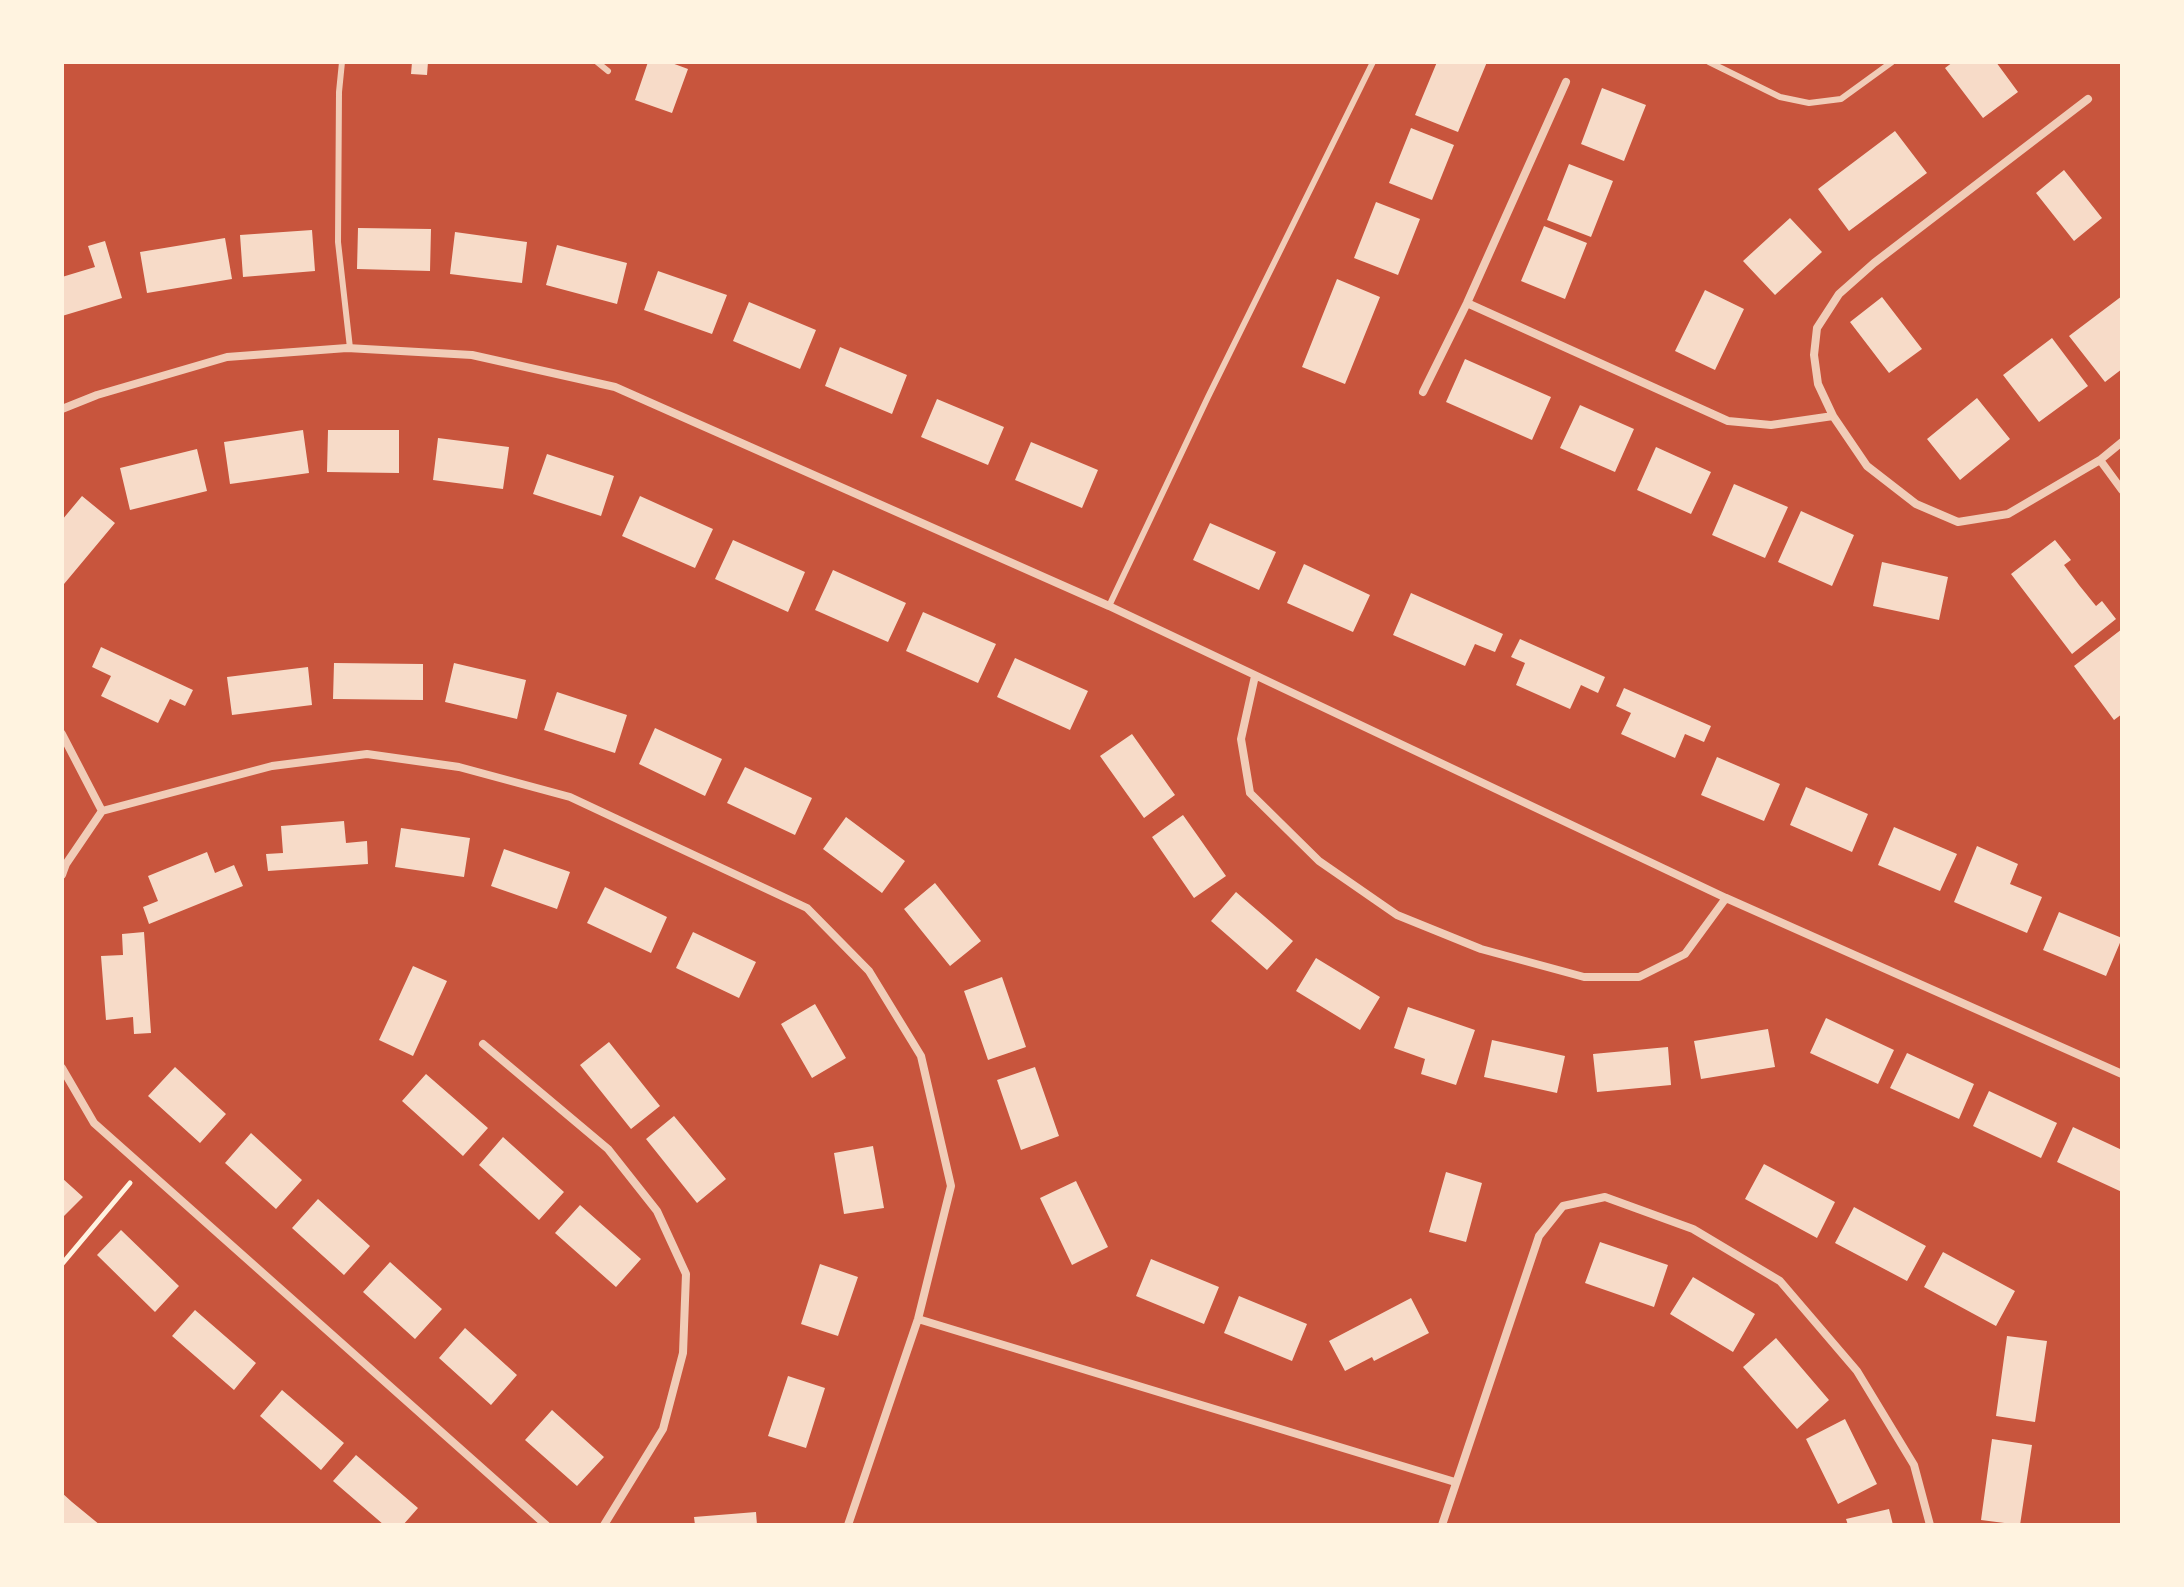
<!DOCTYPE html>
<style>
body{margin:0}
#map{position:relative;width:2184px;height:1587px;overflow:hidden;background:#c8553d;font-family:Cabin,sans-serif}
canvas{display:block}
.frame{position:absolute;inset:0;border:64px solid #fff3e0;pointer-events:none}
</style>
<div id="map">
<canvas width="2184" height="1587"></canvas>
<div class="frame"></div>
</div>
<script>
const context = document.querySelector('canvas').getContext('2d');
context.lineJoin = 'round';
function fill(path, color) {
  context.fillStyle = color;
  context.fill(path, 'evenodd');
}
function poly(rows) {
  const path = new Path2D();
  for (const r of rows) {
    path.moveTo(r[0], r[1]);
    for (let i = 2; i < r.length; i += 2) path.lineTo(r[i], r[i + 1]);
  }
  return path;
}
function trace(path, color, width, dash) {
  context.strokeStyle = color;
  context.lineWidth = width;
  context.lineCap = dash ? 'butt' : 'round';
  context.setLineDash(dash || []);
  context.stroke(path);
}
const building = poly([
 [412,62,428,62,427,75,411,74],
 [648,62,669,62,688,69,672,113,635,100],
 [1437,62,1487,62,1458,132,1415,115],
 [1953,62,1996,62,2018,92,1983,118,1945,68],
 [1602,88,1646,105,1624,161,1581,144],
 [1411,128,1454,145,1432,200,1389,183],
 [1895,131,1927,173,1849,231,1818,189],
 [1569,164,1613,181,1591,237,1547,220],
 [2064,170,2102,218,2074,241,2036,193],
 [1376,202,1420,219,1398,275,1354,258],
 [1790,218,1822,252,1775,295,1743,261],
 [1544,226,1587,243,1565,299,1521,281],
 [358,228,431,229,430,271,357,269],
 [312,230,315,271,243,277,240,235],
 [455,232,527,242,522,283,450,274],
 [225,238,232,279,147,293,140,252],
 [105,241,122,298,62,316,62,277,95,267,88,246],
 [557,245,627,263,617,304,546,285],
 [658,271,727,295,712,334,644,310],
 [1337,279,1380,297,1345,384,1302,367],
 [1705,290,1744,309,1715,370,1675,351],
 [2122,296,2122,369,2105,382,2069,336],
 [1882,297,1922,349,1889,373,1850,322],
 [749,302,816,330,800,369,733,341],
 [2052,338,2088,386,2039,422,2003,375],
 [840,347,907,375,892,414,825,386],
 [1465,359,1551,397,1532,440,1446,402],
 [1977,398,2010,439,1960,480,1927,439],
 [937,399,1004,427,988,465,921,437],
 [1580,405,1634,429,1615,472,1560,448],
 [303,430,309,473,230,484,224,442],
 [328,430,399,430,399,473,327,472],
 [438,438,509,447,503,489,433,480],
 [1031,442,1098,470,1082,508,1015,480],
 [1656,447,1711,472,1691,514,1637,490],
 [197,449,207,491,130,510,120,468],
 [547,454,614,476,601,516,533,494],
 [1734,484,1788,507,1765,558,1712,535],
 [82,496,115,523,64,584,62,520],
 [640,496,713,529,695,568,622,536],
 [1801,511,1854,535,1832,586,1778,562],
 [1210,523,1276,552,1259,590,1193,560],
 [733,540,805,572,788,612,715,579],
 [2055,540,2071,560,2064,565,2079,585,2096,606,2102,601,2116,619,2072,654,2011,574],
 [1882,562,1948,577,1939,620,1873,606],
 [1304,564,1370,595,1353,632,1287,603],
 [833,570,906,603,888,642,815,610],
 [1411,593,1503,634,1495,652,1475,644,1465,666,1393,635],
 [923,612,996,644,978,683,906,651],
 [2122,629,2122,714,2114,720,2074,666],
 [1520,639,1605,677,1598,693,1581,685,1570,709,1516,685,1525,663,1511,657],
 [101,647,193,690,185,706,170,699,158,723,101,696,111,676,92,667],
 [1015,658,1088,691,1070,730,997,697],
 [334,663,423,664,423,700,333,699],
 [454,663,526,680,517,719,445,702],
 [308,667,312,705,232,715,227,677],
 [1624,688,1711,726,1704,742,1685,734,1675,758,1621,734,1631,713,1616,706],
 [557,692,627,715,615,753,544,730],
 [655,728,722,759,705,796,639,764],
 [1132,734,1175,795,1144,818,1100,756],
 [1717,757,1780,784,1764,821,1701,795],
 [745,767,812,798,795,835,727,803],
 [1806,787,1868,814,1852,852,1790,825],
 [1183,815,1226,876,1194,898,1152,837],
 [846,817,905,861,882,893,823,849],
 [344,821,346,843,367,841,368,864,268,871,266,854,283,853,281,826],
 [1894,827,1957,854,1940,891,1878,865],
 [401,828,470,838,464,877,395,867],
 [1977,846,2018,864,2010,884,2042,897,2027,933,1954,902],
 [504,849,570,872,557,909,491,886],
 [207,852,215,873,234,865,243,886,149,924,143,907,158,901,148,876],
 [935,883,981,941,950,966,904,909],
 [605,887,667,917,651,953,587,923],
 [1236,892,1293,941,1267,970,1211,921],
 [2059,912,2122,938,2106,976,2043,950],
 [144,932,151,1033,134,1034,133,1017,106,1020,101,956,123,955,122,934],
 [693,932,756,962,739,998,676,968],
 [1316,958,1380,997,1360,1030,1296,991],
 [413,966,447,981,413,1056,379,1040],
 [1002,977,1026,1047,988,1060,964,991],
 [815,1004,846,1058,812,1078,781,1024],
 [1408,1007,1475,1030,1456,1085,1421,1074,1425,1059,1394,1048],
 [1826,1018,1894,1050,1878,1084,1810,1053],
 [1768,1029,1775,1067,1701,1079,1694,1041],
 [1492,1040,1565,1056,1557,1093,1484,1077],
 [609,1042,660,1106,631,1129,580,1065],
 [1668,1047,1671,1085,1597,1092,1593,1054],
 [1907,1053,1974,1084,1959,1119,1890,1088],
 [175,1067,226,1114,200,1143,148,1096],
 [1035,1067,1059,1136,1021,1150,997,1080],
 [426,1074,488,1128,463,1156,402,1101],
 [1989,1091,2057,1123,2041,1158,1973,1126],
 [674,1116,726,1179,697,1203,646,1139],
 [2073,1127,2122,1150,2122,1192,2057,1162],
 [251,1133,302,1180,276,1209,225,1163],
 [503,1137,564,1192,539,1220,479,1165],
 [873,1146,884,1208,844,1214,834,1153],
 [1764,1164,1835,1202,1817,1238,1745,1199],
 [1446,1172,1482,1183,1466,1242,1429,1232],
 [62,1178,83,1197,62,1218],
 [1076,1181,1108,1247,1072,1265,1040,1198],
 [318,1199,370,1246,344,1275,292,1228],
 [580,1205,641,1259,616,1287,555,1233],
 [1854,1207,1926,1246,1907,1281,1835,1243],
 [121,1230,179,1286,155,1312,97,1255],
 [1600,1242,1668,1265,1654,1307,1585,1283],
 [1943,1252,2015,1291,1996,1326,1924,1287],
 [1151,1259,1219,1287,1204,1324,1136,1296],
 [390,1262,442,1309,415,1339,363,1292],
 [820,1264,858,1277,838,1336,801,1324],
 [1693,1277,1755,1314,1733,1352,1670,1314],
 [1239,1296,1307,1324,1292,1361,1224,1333],
 [1411,1298,1429,1333,1374,1361,1372,1357,1345,1371,1329,1341],
 [195,1310,256,1363,234,1390,172,1336],
 [465,1328,517,1375,491,1405,439,1358],
 [2007,1336,2047,1341,2035,1422,1996,1416],
 [1776,1338,1829,1400,1797,1429,1743,1367],
 [788,1376,825,1388,806,1448,768,1436],
 [282,1390,344,1443,321,1470,260,1416],
 [552,1410,604,1457,577,1486,525,1440],
 [1845,1419,1877,1484,1838,1504,1806,1439],
 [1992,1439,2032,1445,2020,1525,1981,1520],
 [356,1455,418,1508,403,1525,384,1525,333,1481],
 [62,1493,72,1502,100,1525,62,1525],
 [1889,1509,1893,1525,1848,1525,1846,1519],
 [756,1512,757,1525,695,1525,694,1517]
]);
const path = poly([
 [62,1264,130,1183]
]);
const service = poly([
 [342,62,339,92,338,242,350,348],
 [597,62,608,71],
 [1709,62,1780,97,1809,103,1841,99,1892,62],
 [1109,606,1208,397,1373,62]
]);
const minor = poly([
 [2088,99,1874,263,1839,294,1817,328,1814,355,1818,384,1833,416,1867,466,1916,504,1958,522,2008,514,2100,460],
 [1467,303,1728,421,1771,425,1833,416],
 [1423,392,1467,303,1566,82],
 [62,409,97,395,227,357,347,348,472,355,615,387,1109,606,1726,898,2122,1074],
 [2122,442,2100,460,2122,490],
 [1255,676,1241,739,1250,793,1319,861,1397,915,1481,949,1584,977,1639,977,1685,954,1726,898],
 [62,734,102,811],
 [102,811,272,766,367,754,459,767,570,797,807,908,869,971,921,1056,951,1186,918,1319,848,1525],
 [62,875,66,864,102,811],
 [483,1044,608,1149,657,1211,686,1274,683,1353,663,1429,604,1525],
 [62,1068,94,1123,546,1525],
 [918,1319,1455,1482],
 [1442,1525,1539,1236,1563,1206,1605,1197,1693,1229,1780,1281,1857,1371,1914,1465,1930,1525]
]);
fill(building, '#f7dbc8');
trace(path, '#fff3e0', 5);
trace(service, '#f1ccb7', 6);
trace(minor, '#f1ccb7', 8);
</script>
